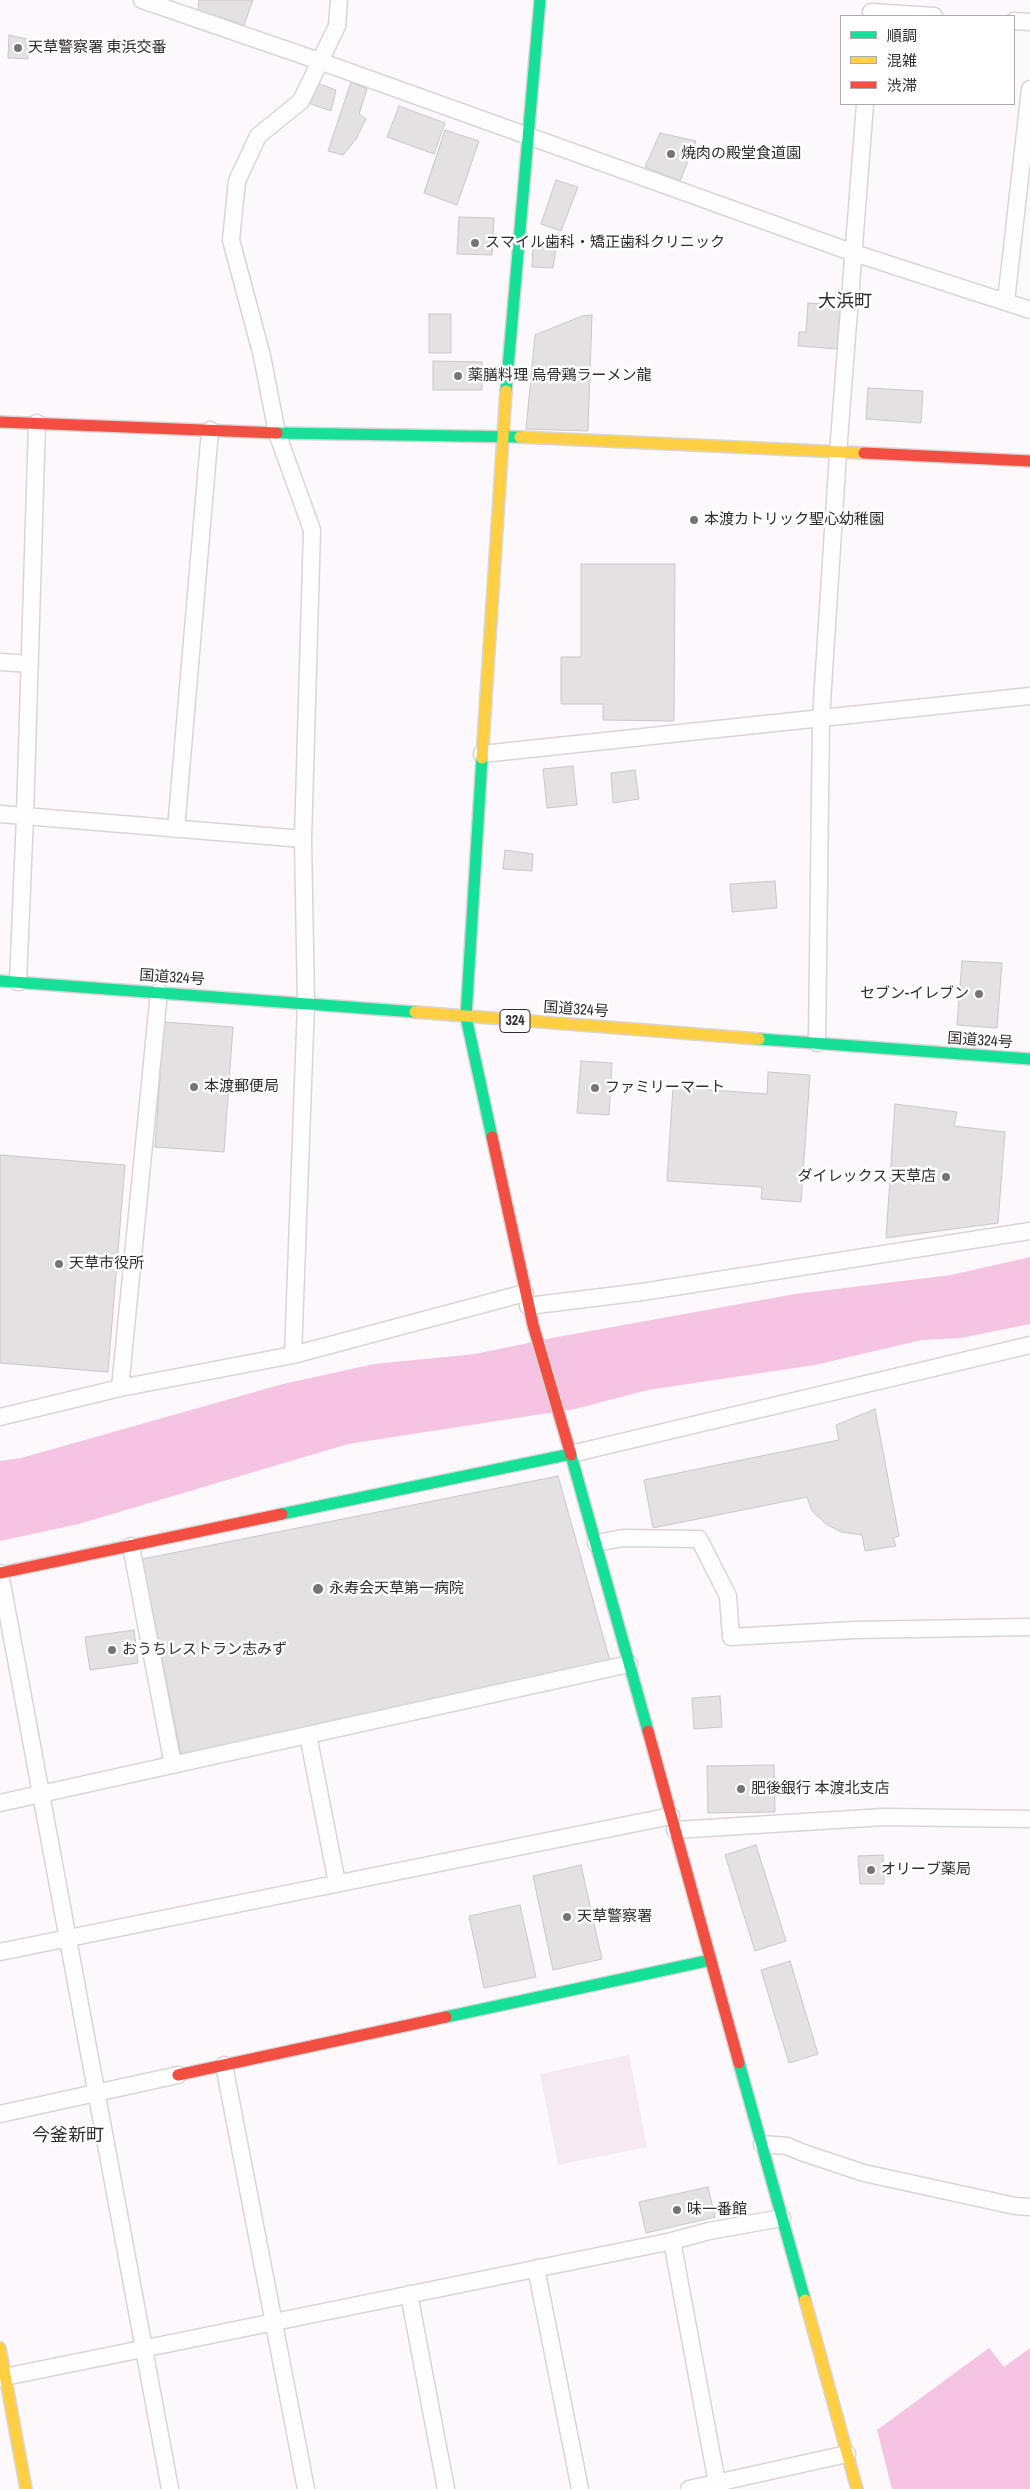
<!DOCTYPE html>
<meta charset="utf-8">
<style>
body{margin:0}
#map{position:relative;width:1030px;height:2489px;overflow:hidden;background:#fdf8fb;font-family:"Archivo Narrow","Noto Sans JP",sans-serif}
canvas{display:block}
.legend{position:absolute;left:840px;top:15px;width:175px;height:90px;box-sizing:border-box;background:#fff;border:1px solid #acabab;margin:0;padding:6px 9px;list-style:none;font-size:15px;color:#302c2e}
.legend li{display:flex;align-items:center;gap:10px;height:25px}
.legend b{width:25px;border:1px solid #acabab}
</style>
<div id="map">
<canvas width="1030" height="2489"></canvas>
<ul class="legend">
<li><b style="height:6px;background:#16e098"></b>順調</li>
<li><b style="height:6px;background:#ffcf43"></b>混雑</li>
<li><b style="height:6px;background:#f24e42"></b>渋滞</li>
</ul>
</div>
<script>
const context = document.querySelector('canvas').getContext('2d');
context.lineJoin = 'round';
function fill(path, color) {
  context.fillStyle = color;
  context.fill(path, 'evenodd');
}
function poly(rows) {
  const path = new Path2D();
  for (const r of rows) {
    path.moveTo(r[0], r[1]);
    for (let i = 2; i < r.length; i += 2) path.lineTo(r[i], r[i + 1]);
  }
  return path;
}
function trace(path, color, width, dash) {
  context.strokeStyle = color;
  context.lineWidth = width;
  context.lineCap = dash ? 'butt' : 'round';
  context.setLineDash(dash || []);
  context.stroke(path);
}
function drawText(font, color, halo, rows, align = 'center') {
  context.font = font + ' "Archivo Narrow","Noto Sans JP",sans-serif';
  context.lineWidth = 5;
  context.setLineDash([]);
  context.textBaseline = 'middle';
  context.strokeStyle = halo;
  context.fillStyle = color;
  for (const [text, x, y, turn = 0] of rows) {
    context.save();
    context.translate(x, y);
    context.rotate((+turn || 0) * Math.PI / 180);
    context.textAlign = isNaN(turn) ? turn : align;
    if (halo) context.strokeText(text, 0, 0);
    context.fillText(text, 0, 0);
    context.restore();
  }
}
const built = poly([
 [629,2055,647,2147,558,2165,540,2074]
]);
const water = poly([
 [1030,1257,1030,1324,961,1338,922,1340,815,1365,648,1390,575,1409,348,1444,79,1524,0,1541,0,1461,21,1458,283,1384,374,1364,475,1354,557,1337,795,1294,951,1275],
 [989,2348,1004,2367,1030,2348,1030,2489,892,2489,877,2430]
]);
const building = poly([
 [199,0,253,0,244,25,198,10,199,0],
 [9,35,27,39,28,59,8,58,9,35],
 [351,82,367,89,359,114,366,119,356,139,343,155,328,151,351,82],
 [317,83,336,90,331,111,305,102,317,83],
 [399,106,445,123,434,154,387,137,399,106],
 [445,130,479,141,457,205,424,193,445,130],
 [660,133,696,141,680,181,645,167,660,133],
 [556,180,578,187,561,231,541,224,556,180],
 [459,217,494,218,492,255,457,254,459,217],
 [533,244,556,247,553,268,532,267,533,244],
 [808,303,840,305,837,349,798,346,799,332,806,332,808,303],
 [429,314,451,314,451,353,429,353,429,314],
 [592,315,588,431,526,429,535,335,582,316,592,315],
 [433,361,482,362,482,390,433,390,433,361],
 [868,388,923,391,921,423,866,419,868,388],
 [581,564,675,564,674,721,603,720,603,704,561,704,561,657,581,657,581,564],
 [573,766,577,805,547,808,543,769,573,766],
 [635,770,639,799,613,803,611,773,635,770],
 [505,850,533,854,532,871,503,869,505,850],
 [775,881,777,908,732,912,730,884,775,881],
 [962,961,1002,963,997,1028,957,1025,962,961],
 [164,1022,233,1027,224,1152,155,1147,164,1022],
 [581,1061,612,1063,609,1115,577,1113,581,1061],
 [768,1072,810,1075,801,1202,761,1199,762,1187,667,1181,673,1087,767,1094,768,1072],
 [895,1104,957,1112,954,1126,1005,1132,998,1223,886,1238,895,1104],
 [0,1155,125,1165,108,1372,0,1363,0,1155],
 [875,1409,899,1536,893,1538,896,1546,865,1551,862,1535,841,1532,826,1524,812,1511,807,1497,653,1528,644,1480,839,1440,836,1425,875,1409],
 [558,1476,610,1661,181,1755,142,1559,558,1476],
 [134,1630,138,1663,90,1670,85,1637,134,1630],
 [720,1696,722,1727,694,1729,692,1698,720,1696],
 [774,1765,775,1812,708,1813,707,1766,774,1765],
 [756,1845,786,1941,755,1951,725,1855,756,1845],
 [883,1855,884,1884,860,1884,858,1856,883,1855],
 [581,1865,602,1959,553,1970,533,1876,581,1865],
 [520,1905,536,1977,484,1988,469,1916,520,1905],
 [790,1961,818,2054,789,2063,761,1970,790,1961],
 [708,2187,715,2217,646,2233,639,2202,708,2187]
]);
const street = poly([
 [142,0,322,62,854,253,1030,310],
 [871,12,934,16],
 [1014,21,1030,22],
 [1006,301,1030,89],
 [0,662,30,664],
 [482,754,1030,696],
 [0,814,303,839],
 [176,829,210,430],
 [18,982,25,816,37,423],
 [817,1043,821,718,838,453,865,104],
 [528,1306,642,1292,1030,1231],
 [293,1355,306,1003,303,839,312,530,277,433,262,356,231,240,237,181,258,136,301,101,337,26,339,0],
 [120,1388,159,992],
 [0,1417,120,1388,293,1355,525,1293],
 [571,1454,1030,1345],
 [596,1543,623,1538,699,1539,728,1596,731,1637,854,1630,1030,1627],
 [131,1546,173,1765],
 [0,1573,170,2489],
 [308,1735,337,1883],
 [0,1803,629,1664],
 [675,1830,884,1817,1030,1819],
 [0,1952,671,1816],
 [224,2065,306,2489],
 [0,2114,178,2075],
 [762,2144,787,2146,801,2152,864,2173,1015,2206,1030,2207],
 [672,2241,717,2483],
 [536,2268,580,2489],
 [409,2294,446,2489],
 [0,2378,672,2241,709,2231,782,2218],
 [689,2489,847,2454]
]);
const fast = poly([
 [506,391,540,0],
 [277,433,520,437],
 [482,758,466,1017,492,1137],
 [0,981,415,1012],
 [759,1039,1030,1059],
 [571,1455,648,1731],
 [282,1514,571,1454],
 [446,2017,711,1960],
 [739,2063,805,2300]
]);
const slow = poly([
 [520,437,864,453],
 [482,758,506,391],
 [415,1012,759,1039],
 [805,2300,857,2489],
 [0,2348,26,2489]
]);
const jam = poly([
 [0,422,277,433],
 [864,453,1030,461],
 [492,1137,533,1325,571,1455],
 [0,1573,282,1514],
 [648,1731,739,2063],
 [178,2075,446,2017]
]);
const markers = [
 [18,48,5,"#787376"],
 [671,154,5,"#787376"],
 [475,243,5,"#787376"],
 [458,376,5,"#787376"],
 [694,520,5,"#787376"],
 [979,994,5,"#787376"],
 [194,1087,5,"#787376"],
 [595,1088,5,"#787376"],
 [946,1177,5,"#787376"],
 [59,1264,5,"#787376"],
 [318,1589,6,"#787376"],
 [112,1650,5,"#787376"],
 [741,1789,5,"#787376"],
 [871,1870,5,"#787376"],
 [567,1917,5,"#787376"],
 [677,2210,5,"#787376"]
];
const shields = [
 [515,1021,30]
];
const shieldNames = [
 ["324",515,1021]
];
const poiNames = [
 ["天草警察署 東浜交番",28,48],
 ["焼肉の殿堂食道園",681,154],
 ["スマイル歯科・矯正歯科クリニック",485,243],
 ["薬膳料理 烏骨鶏ラーメン龍",468,376],
 ["本渡カトリック聖心幼稚園",704,520],
 ["セブン-イレブン",969,994,"right"],
 ["本渡郵便局",204,1087],
 ["ファミリーマート",605,1088],
 ["ダイレックス 天草店",936,1177,"right"],
 ["天草市役所",69,1264],
 ["永寿会天草第一病院",329,1589],
 ["おうちレストラン志みず",122,1650],
 ["肥後銀行 本渡北支店",751,1789],
 ["オリーブ薬局",881,1870],
 ["天草警察署",577,1917],
 ["味一番館",687,2210]
];
const streetNames = [
 ["国道324号",172,978,4],
 ["国道324号",576,1010,4],
 ["国道324号",980,1041,4]
];
const quarterNames = [
 ["大浜町",845,302],
 ["今釜新町",68,2136]
];
fill(built, '#f5eaf0');
fill(water, '#f5c4e2');
fill(building, '#e4e1e3');
trace(building, '#cac6c9', 1);
trace(street, '#d9d5d7', 19);
trace(fast, '#d9d5d7', 14);
trace(slow, '#d9d5d7', 14);
trace(jam, '#d9d5d7', 14);
trace(street, '#fffefe', 16);
trace(fast, '#16e098', 11);
trace(slow, '#ffcf43', 11);
trace(jam, '#f24e42', 11);
for (const [x, y, r, color] of markers) {
  const dot = new Path2D();
  dot.arc(x, y, r, 0, 2 * Math.PI);
  context.fillStyle = color;
  context.fill(dot);
  trace(dot, '#fff', 2);
}
for (const [x, y, w] of shields) {
  const box = new Path2D();
  box.roundRect(x - w / 2, y - 11.5, w, 23, 4);
  context.fillStyle = '#fff';
  context.fill(box);
  trace(box, '#302c2e', 1);
}
drawText('bold 14px', '#302c2e', null, shieldNames);
drawText('15px', '#302c2e', '#fff', poiNames, 'left');
drawText('15px', '#302c2e', '#fff', streetNames);
drawText('18px', '#302c2e', '#fff', quarterNames);
</script>
